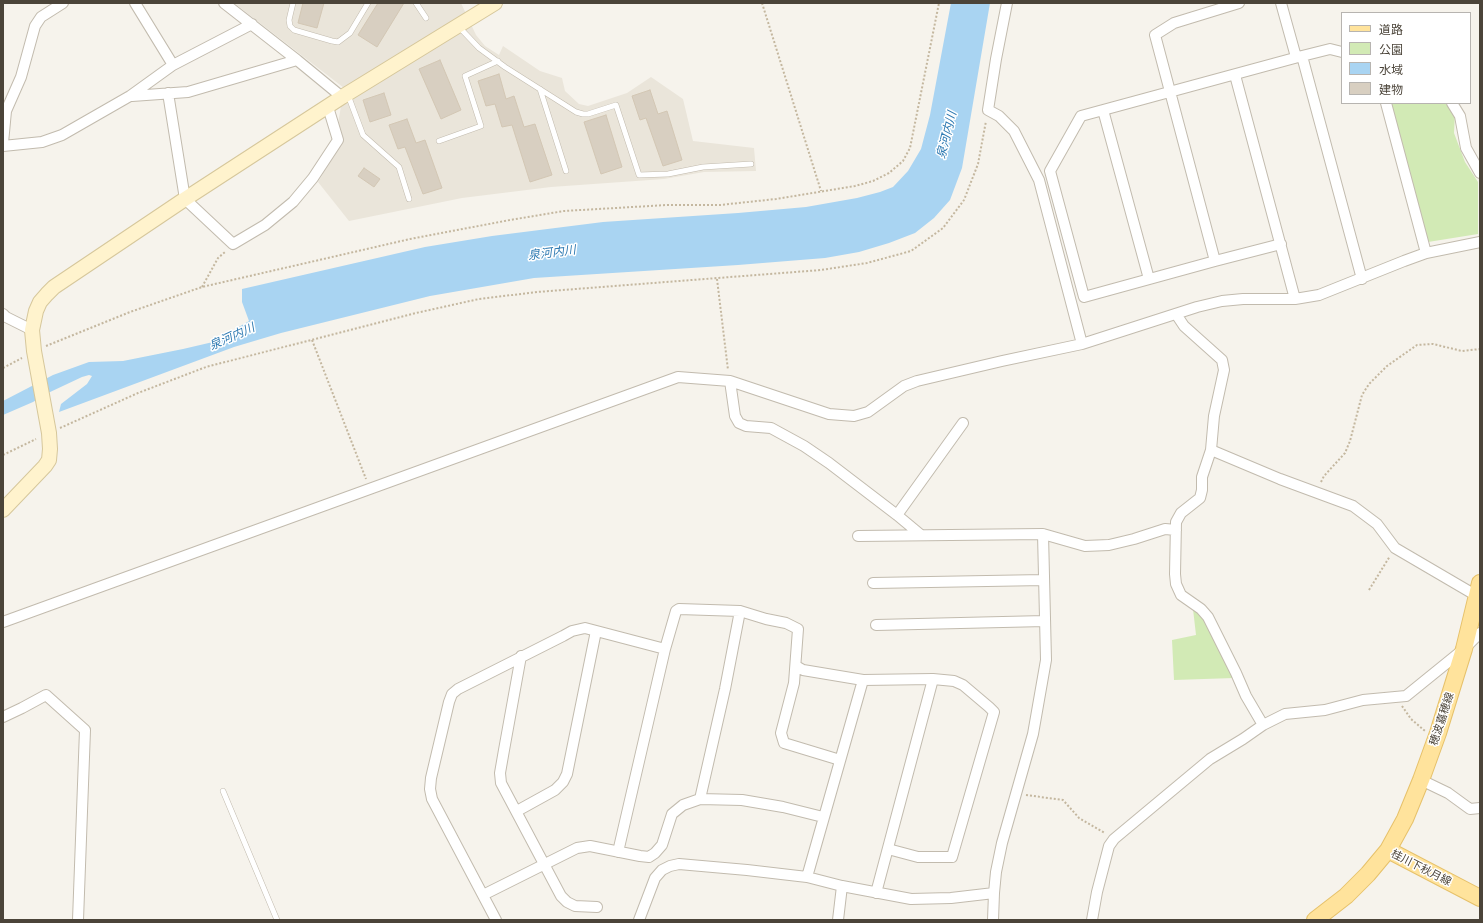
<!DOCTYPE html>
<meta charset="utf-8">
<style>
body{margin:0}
#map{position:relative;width:1483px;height:923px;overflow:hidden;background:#f6f3ec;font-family:Cabin,"Noto Sans JP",sans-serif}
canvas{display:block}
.frame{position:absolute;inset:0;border:4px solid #4b4439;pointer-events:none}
.legend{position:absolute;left:1341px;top:12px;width:130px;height:92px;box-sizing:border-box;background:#fff;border:1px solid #b7b4b0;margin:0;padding:5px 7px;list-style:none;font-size:12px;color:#4b4439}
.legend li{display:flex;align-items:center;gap:8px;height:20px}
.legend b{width:20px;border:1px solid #b7b4b0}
</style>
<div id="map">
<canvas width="1483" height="923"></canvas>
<div class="frame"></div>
<ul class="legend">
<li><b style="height:5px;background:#ffe39c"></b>道路</li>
<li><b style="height:11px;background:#d2eab5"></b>公園</li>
<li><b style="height:11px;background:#a9d4f2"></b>水域</li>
<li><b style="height:11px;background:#d8cfc1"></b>建物</li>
</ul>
</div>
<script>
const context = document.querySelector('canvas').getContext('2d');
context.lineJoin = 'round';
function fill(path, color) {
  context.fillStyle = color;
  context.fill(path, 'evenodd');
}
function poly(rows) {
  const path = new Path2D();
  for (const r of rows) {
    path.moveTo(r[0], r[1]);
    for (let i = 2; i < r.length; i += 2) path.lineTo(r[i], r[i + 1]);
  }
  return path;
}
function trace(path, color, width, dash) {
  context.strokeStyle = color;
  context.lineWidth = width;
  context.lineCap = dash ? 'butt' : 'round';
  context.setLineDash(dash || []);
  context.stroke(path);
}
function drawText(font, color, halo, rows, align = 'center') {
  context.font = font + ' Cabin,"Noto Sans JP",sans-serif';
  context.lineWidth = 3;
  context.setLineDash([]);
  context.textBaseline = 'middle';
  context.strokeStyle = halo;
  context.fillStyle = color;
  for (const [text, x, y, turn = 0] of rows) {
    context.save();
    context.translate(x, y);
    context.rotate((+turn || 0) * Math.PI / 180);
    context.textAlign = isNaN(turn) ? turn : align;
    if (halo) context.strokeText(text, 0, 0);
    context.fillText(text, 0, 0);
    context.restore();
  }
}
const residential = poly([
 [234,3,461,3,476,35,485,46,499,55,503,46,540,71,562,78,565,91,579,104,588,106,627,93,651,77,683,99,693,141,754,148,756,171,704,172,664,179,551,187,462,198,349,221,318,182,342,142,338,124,344,88]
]);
const green = poly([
 [1390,103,1445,103,1455,114,1454,133,1465,162,1478,182,1478,234,1428,242],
 [1193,609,1205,619,1234,678,1174,680,1172,640,1196,635]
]);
const water = poly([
 [951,3,990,3,962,168,950,200,934,218,915,233,889,243,859,252,825,258,738,265,534,278,430,296,281,333,234,347,59,412,61,404,87,384,92,376,89,375,82,377,48,393,33,402,3,415,3,401,53,375,89,362,123,361,183,349,213,342,249,321,242,302,242,289,425,247,492,236,603,222,738,213,806,207,857,198,880,192,893,187,908,171,921,149,930,115]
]);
const building = poly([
 [303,3,324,3,317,28,298,23,303,3],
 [378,3,404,3,377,47,358,35,378,3],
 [440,60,461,110,441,119,419,69,440,60],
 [499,74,506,99,514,96,524,127,535,124,552,175,530,182,512,125,502,127,495,104,486,106,478,81,499,74],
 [650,90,658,114,667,111,682,160,663,166,646,118,640,120,632,96,650,90],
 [384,93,391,115,370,122,363,100,384,93],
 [606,115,622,167,601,174,584,122,606,115],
 [407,119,416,143,425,140,442,188,423,194,405,147,398,149,389,125,407,119],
 [364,168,380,179,374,187,358,176,364,168]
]);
const path = poly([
 [762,3,821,191],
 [717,279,728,370],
 [202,287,218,258,225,252],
 [312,340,366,479],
 [46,346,130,312,202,287,410,239,510,220,564,211,667,205,720,205,776,199,855,186,873,181,889,173,903,161,910,148,939,3],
 [3,368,22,358],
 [60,428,138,393,206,367,416,313,479,299,537,292,821,270,867,263,911,251,943,228,964,200,978,164,986,121],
 [3,455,36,439],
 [1321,482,1324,476,1345,453,1350,441,1362,395,1369,384,1387,366,1417,345,1433,344,1462,351,1480,349],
 [1369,590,1390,556],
 [1402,706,1411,719,1425,731],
 [1026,795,1063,800,1079,818,1105,833]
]);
const lane = poly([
 [293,3,289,20,290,26,294,30,332,41,338,42,350,33,368,3],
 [416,3,426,18],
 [459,27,479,48,505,67,576,112,583,114,588,114,616,105,639,175,668,174,703,167,751,164],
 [540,89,566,171],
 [348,95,363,135,399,167,409,199],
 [439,141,481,126,465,76,498,61],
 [223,791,277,920]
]);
const street = poly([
 [135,3,173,65],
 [224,3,297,60,342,97],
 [1007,3,996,59,988,110,999,116,1014,131,1039,180,1082,344],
 [1281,3,1296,57],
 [1302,56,1330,49,1342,52],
 [1235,75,1295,299],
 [168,93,185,199,233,244,265,225,293,202,313,178,338,140,328,107],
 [132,96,188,92,297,60],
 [1386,103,1426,253],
 [1452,103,1460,116,1466,148,1480,173],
 [1103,110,1149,279],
 [3,143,6,111,21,77,35,26,41,17,63,3],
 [3,146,42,142,62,135,130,96,173,65,252,24],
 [1281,244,1215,261,1084,297,1050,171,1081,116,1302,56,1362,279],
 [1215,261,1155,35,1174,23,1239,3],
 [3,314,6,317,32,330],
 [1176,314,1184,326,1222,360,1224,370,1214,416,1211,450,1202,477,1202,490,1200,498,1181,513,1176,522,1175,574,1176,584,1181,595,1201,609,1208,617,1236,673,1246,696,1263,725],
 [730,381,735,416,739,423,746,426,771,428,804,446,829,463,897,515,921,535],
 [1211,450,1280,479,1353,506,1377,524,1395,548,1477,596],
 [897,515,963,423],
 [1043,534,1085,546,1109,545,1134,539,1165,529,1176,530],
 [858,536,1043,534,1046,660,1033,734,1002,843,996,872,994,893,993,920],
 [873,583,1044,580],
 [3,622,678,377,730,381,829,414,854,416,868,412,904,386,917,381,1002,361,1082,344,1197,307,1222,301,1243,299,1295,299,1319,295,1404,261,1426,253,1480,242],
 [876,625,1045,621],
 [521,656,504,750,500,773,501,783,561,896,567,902,575,906,597,907],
 [796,666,803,670,863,680,933,679,954,681,963,685,989,707,994,712,952,857,918,857,888,849],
 [3,717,22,708,46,695,85,730,78,920],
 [1421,780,1448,793,1470,809,1480,808],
 [700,799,725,689,740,611],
 [517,811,555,790,563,782,567,774,596,631],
 [618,852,665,649,676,611,679,609,740,611,766,619,786,623,798,629,794,683,781,733,784,743,840,760],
 [807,877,863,680],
 [876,893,933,679],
 [483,895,577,848,590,846,640,856,649,857,655,853,662,845,672,814,683,805,700,799,742,800,783,807,823,817],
 [496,920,432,799,430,789,431,778,449,702,452,694,458,689,563,636,572,631,585,628,665,649],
 [639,920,655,878,662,870,670,866,679,864,747,870,807,877,842,886,911,899,951,898,994,893],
 [838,920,842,886],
 [1092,920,1097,892,1109,846,1114,839,1210,759,1243,739,1263,725,1285,714,1325,710,1363,700,1406,696,1464,649,1480,633]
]);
const secondary = poly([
 [3,510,45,466,49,460,50,449,49,433,34,351,32,330,36,311,40,302,47,294,54,287,185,199,342,97,495,3]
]);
const primary = poly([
 [1388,850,1480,898],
 [1315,920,1346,896,1368,874,1388,850,1405,819,1421,780,1438,733,1464,649,1480,583]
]);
const streetNames = [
 ["穂波嘉穂線",1442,719,-72],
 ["桂川下秋月線",1421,868,27]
];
const waterNames = [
 ["泉河内川",947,135,-76],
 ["泉河内川",552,253,-7],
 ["泉河内川",232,337,-24]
];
fill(residential, '#eae5da');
fill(green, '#d2eab5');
fill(water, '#a9d4f2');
fill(building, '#d8cfc1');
trace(building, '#d3c7b4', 1);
trace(lane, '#c2bbae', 6);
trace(street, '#c2bbae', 12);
trace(secondary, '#d6c79b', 16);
trace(primary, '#e6c16a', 18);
trace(path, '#c4b79f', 2, [2, 2]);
trace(lane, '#fff', 5);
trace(street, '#fff', 10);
trace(secondary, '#fff3cd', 14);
trace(primary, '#ffe39c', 16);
drawText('11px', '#4b4439', '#fff', streetNames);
drawText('italic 12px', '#2e7ab2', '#fff', waterNames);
</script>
